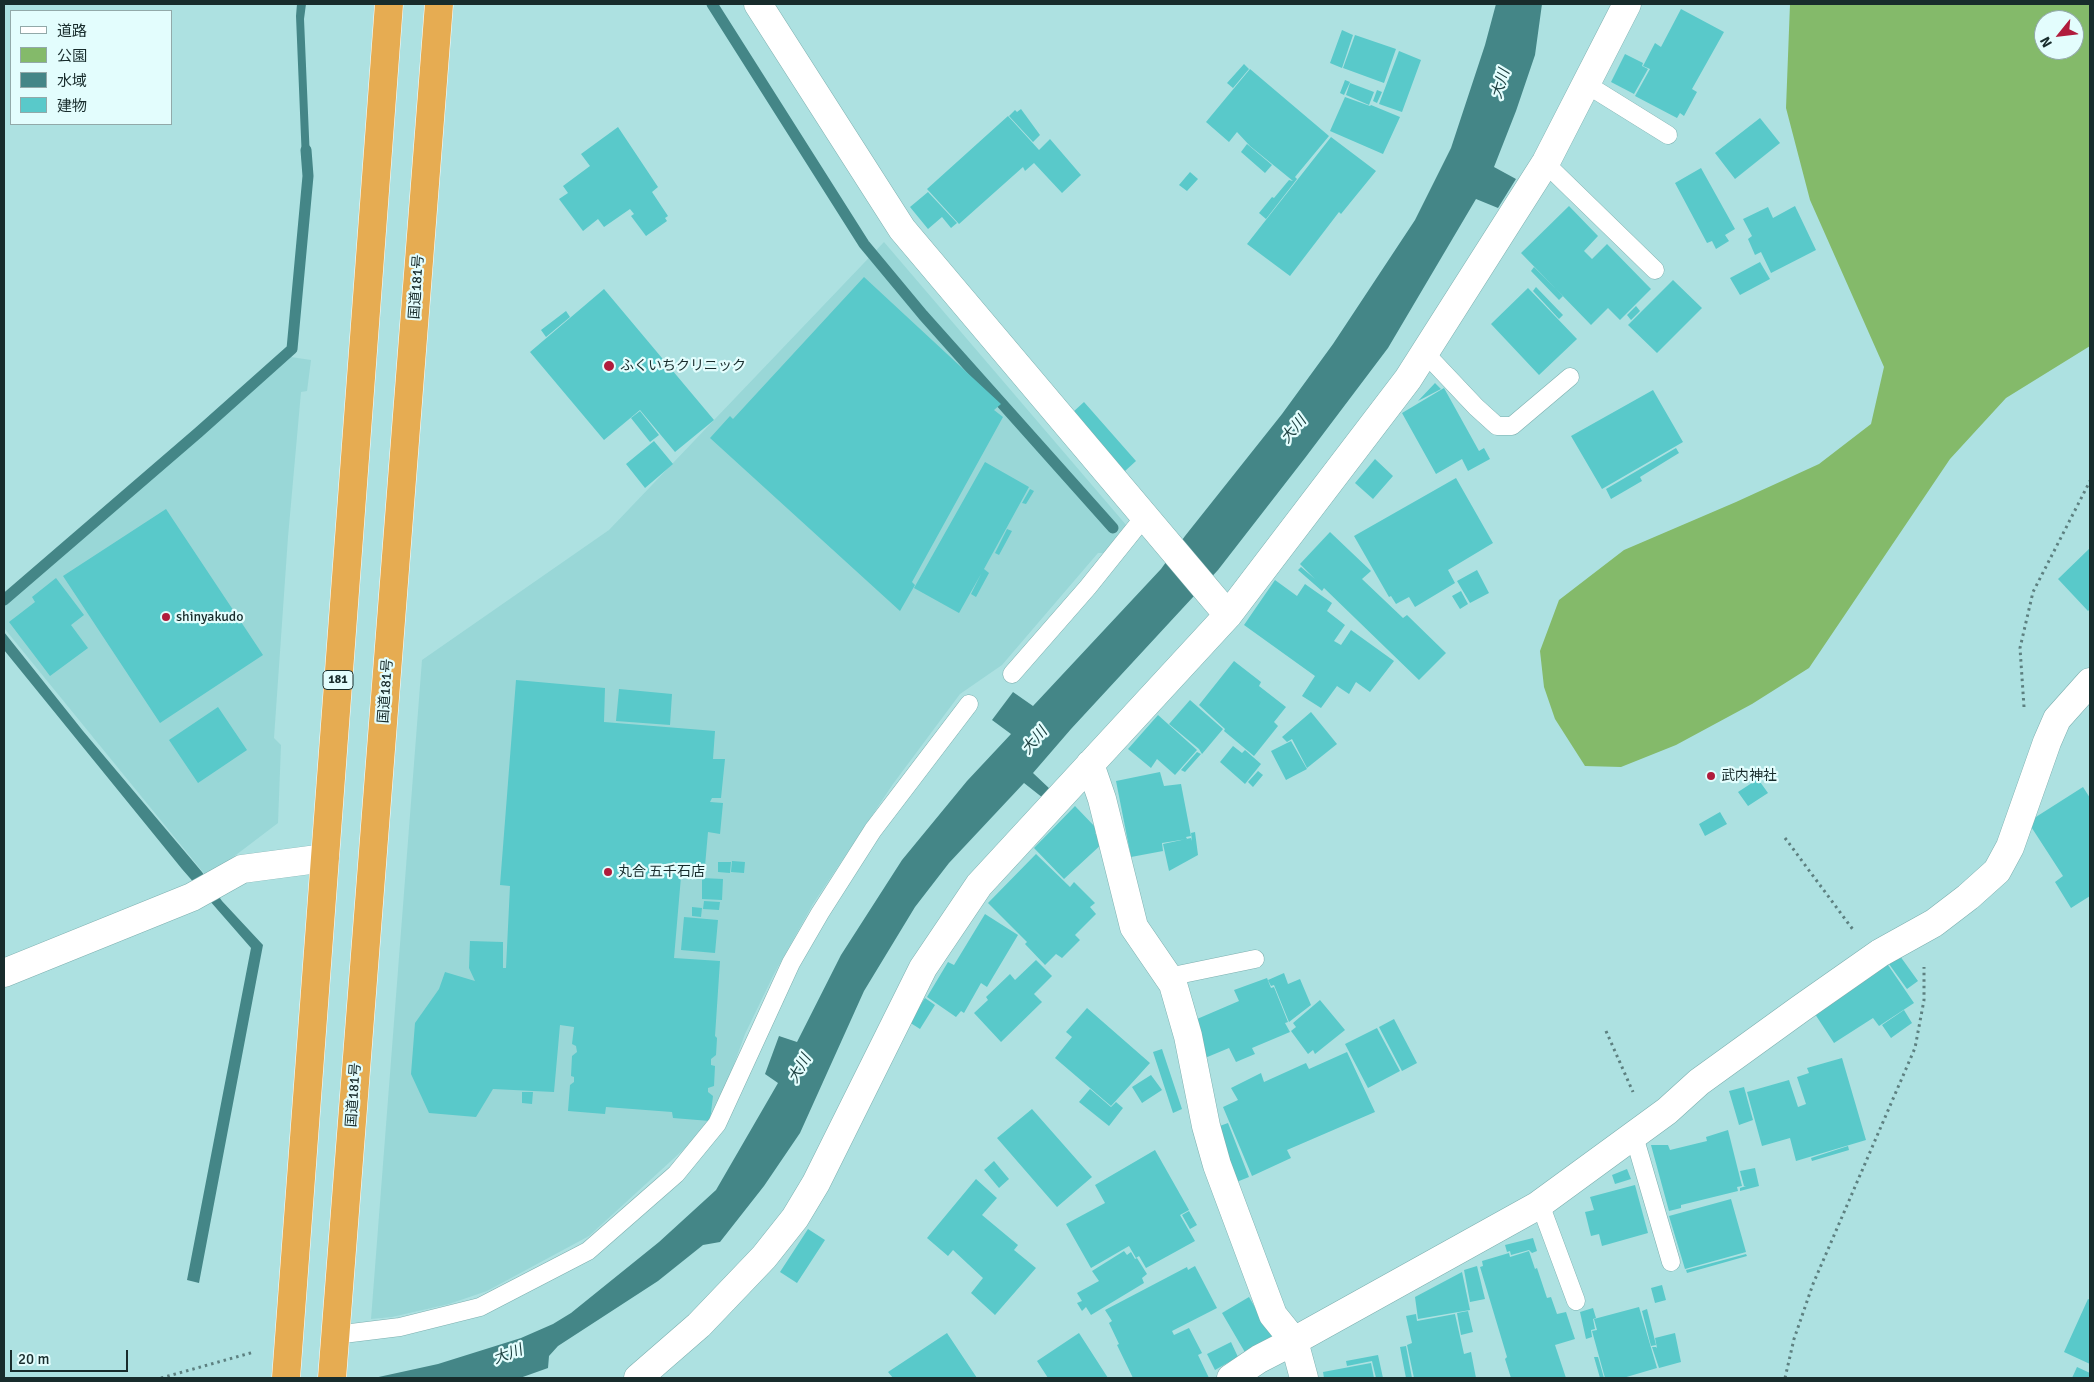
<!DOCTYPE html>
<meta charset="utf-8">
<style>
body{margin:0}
#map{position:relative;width:2094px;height:1382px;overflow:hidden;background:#ade1e1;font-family:Signika,"Noto Sans JP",sans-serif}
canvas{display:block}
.frame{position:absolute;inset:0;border:5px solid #182c2c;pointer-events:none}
.legend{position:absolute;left:10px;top:10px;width:162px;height:115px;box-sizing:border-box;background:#e3fdfd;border:1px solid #92a9a9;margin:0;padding:6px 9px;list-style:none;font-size:15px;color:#182c2c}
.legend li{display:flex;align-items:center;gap:10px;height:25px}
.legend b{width:25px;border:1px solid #92a9a9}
.north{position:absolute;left:2034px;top:10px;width:50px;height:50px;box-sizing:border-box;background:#e3fdfd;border:1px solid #92a9a9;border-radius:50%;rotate:241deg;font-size:14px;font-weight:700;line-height:20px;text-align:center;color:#182c2c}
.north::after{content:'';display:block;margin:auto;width:18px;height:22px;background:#b01c3c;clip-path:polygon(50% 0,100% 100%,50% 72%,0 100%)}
.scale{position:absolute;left:10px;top:1350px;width:118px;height:22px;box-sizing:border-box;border:2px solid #182c2c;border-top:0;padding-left:6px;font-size:15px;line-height:18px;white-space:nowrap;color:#182c2c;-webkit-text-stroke:4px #e3fdfd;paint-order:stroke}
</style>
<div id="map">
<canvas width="2094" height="1382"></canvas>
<div class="frame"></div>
<ul class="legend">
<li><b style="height:6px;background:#fff"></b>道路</li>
<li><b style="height:14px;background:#84ba6a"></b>公園</li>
<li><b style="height:14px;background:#448687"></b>水域</li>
<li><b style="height:14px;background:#59c9ca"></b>建物</li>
</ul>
<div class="north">N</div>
<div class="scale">20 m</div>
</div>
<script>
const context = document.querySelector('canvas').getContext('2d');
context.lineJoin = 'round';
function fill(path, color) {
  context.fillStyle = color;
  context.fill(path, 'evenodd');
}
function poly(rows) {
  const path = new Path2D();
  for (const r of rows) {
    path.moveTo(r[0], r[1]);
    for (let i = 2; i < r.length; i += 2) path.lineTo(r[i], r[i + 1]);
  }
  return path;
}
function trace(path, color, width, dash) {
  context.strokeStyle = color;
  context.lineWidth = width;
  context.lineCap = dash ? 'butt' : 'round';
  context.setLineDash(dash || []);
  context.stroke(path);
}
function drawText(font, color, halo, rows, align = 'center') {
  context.font = font + ' Signika,"Noto Sans JP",sans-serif';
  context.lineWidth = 4.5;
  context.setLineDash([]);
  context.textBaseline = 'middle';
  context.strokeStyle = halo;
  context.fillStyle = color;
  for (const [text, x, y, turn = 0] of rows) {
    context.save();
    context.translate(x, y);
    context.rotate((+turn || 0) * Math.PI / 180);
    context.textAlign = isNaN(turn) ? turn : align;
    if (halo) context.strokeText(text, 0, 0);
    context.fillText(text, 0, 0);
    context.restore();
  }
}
const built = poly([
 [884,242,1127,526,1103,553,1098,553,1002,665,960,694,893,784,813,904,774,974,745,1034,714,1119,683,1150,589,1236,487,1291,449,1304,392,1317,371,1319,422,660,609,530],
 [291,357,311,360,307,391,301,392,288,537,274,738,281,745,278,823,207,877,4,628,4,603]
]);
const green = poly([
 [1790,4,2090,4,2090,346,2006,398,1950,459,1809,668,1752,704,1676,745,1621,767,1585,766,1555,719,1544,687,1540,651,1559,600,1624,550,1736,502,1819,464,1871,424,1884,367,1810,200,1786,108],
 [2044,20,2074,20,2074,50,2044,50]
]);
const water = poly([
 [297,4,306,4,304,19,310,160,307,164,302,161,296,16],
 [1496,4,1542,4,1535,55,1516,111,1494,167,1516,179,1498,208,1476,199,1388,348,1305,458,1218,570,1071,729,1033,773,1051,790,1043,798,1024,783,949,863,915,907,864,991,800,1133,764,1186,720,1242,703,1245,658,1281,558,1346,549,1356,548,1368,520,1378,374,1378,438,1364,521,1338,553,1324,571,1313,659,1242,716,1190,778,1083,765,1074,779,1036,797,1042,841,955,902,860,967,781,1011,734,992,720,1013,692,1033,706,1161,569,1185,536,1282,414,1333,344,1415,220,1451,148,1485,45],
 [4,632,83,731,202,872,222,901,263,945,199,1283,187,1280,251,948,182,869,4,650]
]);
const stream = poly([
 [712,4,864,244,923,315,1113,528],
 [4,600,199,432,292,349,308,176,306,150]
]);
const building = poly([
 [1681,9,1724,32,1692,89,1697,92,1684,116,1680,113,1677,118,1635,96,1650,69,1643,66,1655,43,1661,47],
 [1342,30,1353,35,1342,68,1330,63],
 [1355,35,1396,49,1384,83,1343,68],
 [1399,51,1421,60,1402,112,1379,104],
 [1625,54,1643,63,1642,66,1648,69,1634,94,1611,82],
 [1244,64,1249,69,1233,88,1227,83],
 [1250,69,1329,136,1295,177,1297,179,1266,219,1259,213,1272,197,1274,198,1289,180,1293,181,1250,146,1237,132,1229,142,1206,122],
 [1345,80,1350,82,1344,95,1340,93],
 [1350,83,1374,92,1369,105,1346,95],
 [1377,90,1382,92,1377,103,1373,101],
 [1345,97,1370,106,1371,105,1400,117,1383,154,1330,131],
 [1021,109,1040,135,1033,142,1009,116,1015,110,1017,112],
 [1008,116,1039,150,1050,139,1081,175,1062,193,1034,163,1025,171,1023,167,959,224,927,189],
 [1760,118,1780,143,1735,179,1715,153],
 [618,127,658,187,652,192,668,216,665,218,667,221,646,236,631,216,634,214,630,209,604,227,598,219,583,231,559,199,568,193,563,186,590,166,581,154],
 [1331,137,1376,171,1341,214,1339,212,1290,276,1247,244],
 [1247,144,1272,165,1265,173,1241,152],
 [1701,168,1735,229,1725,235,1729,241,1716,249,1712,241,1707,243,1675,183],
 [1190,172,1198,179,1187,191,1179,185],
 [928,192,957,223,951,228,942,217,928,229,910,207],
 [1569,206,1598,236,1584,251,1592,259,1607,244,1651,289,1620,320,1608,308,1591,325,1521,253],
 [1795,206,1816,250,1771,273,1761,252,1755,255,1748,239,1752,236,1743,219,1768,207,1773,218],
 [1760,262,1770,279,1740,295,1730,278],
 [1534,267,1563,296,1559,300,1531,271],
 [864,277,1001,404,994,410,1003,417,912,582,915,585,900,611,710,438,730,416,733,419],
 [1673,280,1702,308,1657,353,1628,325],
 [1536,287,1563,315,1559,319,1533,291],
 [1528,288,1577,339,1539,375,1491,324],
 [604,289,714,420,675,452,640,410,604,440,530,352],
 [1636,306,1640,311,1631,320,1627,315],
 [566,311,570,317,546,337,541,330],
 [1435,383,1441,389,1418,401],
 [1444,388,1479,451,1484,448,1490,459,1468,471,1462,459,1436,474,1402,413],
 [1653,390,1683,442,1602,489,1571,436],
 [1084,402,1136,461,1125,471,1073,412],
 [640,411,659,435,650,442,631,418],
 [654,441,673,464,645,488,626,464],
 [1676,448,1679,453,1640,477,1642,481,1611,499,1606,489],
 [1375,459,1393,476,1373,499,1355,483],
 [985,462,1029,487,984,569,989,573,976,597,971,594,981,574,959,613,914,588],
 [1456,478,1493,543,1448,570,1455,583,1415,607,1409,597,1396,604,1391,596,1389,597,1354,536],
 [1030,489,1034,491,1026,504,1022,503],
 [166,509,263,655,160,723,63,576],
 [1007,529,1012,531,999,555,995,553],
 [1330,532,1371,571,1362,579,1403,618,1407,615,1446,653,1419,680,1324,588,1322,591,1298,570,1301,567,1315,579,1300,564],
 [2090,548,2090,609,2088,611,2058,579],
 [1477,570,1489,593,1470,603,1457,581],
 [56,578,84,615,71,625,88,648,50,676,9,622,35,602,32,597],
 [1275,580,1297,596,1305,584,1332,603,1327,611,1345,625,1334,641,1341,645,1351,630,1394,661,1370,692,1356,682,1349,694,1337,686,1321,708,1302,696,1315,676,1244,625],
 [1461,591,1468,604,1460,609,1452,596],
 [1234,661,1261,682,1259,686,1286,707,1274,722,1278,726,1254,756,1224,731,1225,729,1199,705],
 [516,680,605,688,604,722,715,731,713,759,725,759,721,798,712,798,710,802,723,803,720,834,708,832,705,866,682,865,674,958,720,961,715,1036,717,1038,716,1055,711,1059,711,1065,715,1066,714,1086,708,1088,708,1092,713,1096,710,1121,673,1118,672,1112,606,1107,605,1114,568,1111,570,1085,574,1082,574,1077,571,1076,572,1056,577,1052,576,1046,572,1044,574,1027,560,1025,554,1092,493,1089,476,1117,429,1113,411,1074,415,1023,439,989,445,972,475,981,469,968,470,941,503,942,503,968,506,968,510,886,500,885],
 [619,689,672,694,670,725,616,721],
 [1190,700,1223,729,1202,754,1199,749,1169,724],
 [218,707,247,750,198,783,169,740],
 [1311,712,1337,744,1307,768,1292,739,1287,742,1282,737],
 [1158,715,1197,750,1175,775,1157,759,1151,768,1128,749],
 [1291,741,1307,769,1286,780,1271,751],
 [1233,746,1242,753,1245,750,1261,764,1245,784,1220,762],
 [1197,752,1201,754,1185,772,1181,770],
 [1258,771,1263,775,1253,787,1248,782],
 [1160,772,1164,786,1181,784,1191,836,1186,837,1187,839,1162,843,1163,851,1131,857,1116,781],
 [1758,779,1768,793,1748,806,1738,792],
 [2083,787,2090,798,2090,896,2071,908,2055,882,2063,876,2028,822],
 [1075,806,1098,830,1095,833,1104,842,1064,879,1034,848],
 [1720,812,1727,824,1705,836,1699,824],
 [1195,832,1198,855,1169,871,1163,844,1191,838,1192,841,1191,833],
 [1036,854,1070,887,1074,882,1095,903,1090,907,1096,914,1075,935,1080,940,1062,958,1056,954,1045,965,1025,944,1027,942,988,903],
 [732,861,745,862,744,873,731,872],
 [718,862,731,862,730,873,718,872],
 [702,878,723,879,722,900,702,899],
 [704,901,720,902,719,910,703,909],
 [692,907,702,908,701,917,692,916],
 [985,914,1018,935,987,987,981,983,964,1013,961,1011,956,1017,927,997,948,962,954,965],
 [684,917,718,920,715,953,681,950],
 [1900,956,1918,981,1907,989,1889,964],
 [1036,960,1052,976,1034,994,1042,1002,1001,1042,974,1013,988,1000,986,997,1010,974,1015,980],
 [1886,962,1914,1003,1879,1026,1873,1018,1834,1043,1813,1011],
 [1284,973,1288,984,1300,979,1311,1005,1289,1022,1274,985,1271,986,1268,980],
 [1267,978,1271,988,1274,987,1288,1022,1285,1023,1290,1032,1252,1048,1255,1054,1236,1062,1229,1048,1205,1058,1190,1022,1239,1001,1234,990],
 [925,998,935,1005,920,1029,909,1022],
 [1320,1000,1345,1030,1315,1054,1313,1050,1308,1054,1291,1031,1296,1027,1293,1023],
 [1087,1008,1150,1063,1111,1106,1055,1058,1072,1037,1066,1032],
 [1904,1010,1912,1023,1891,1038,1882,1025],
 [1394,1019,1417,1063,1402,1071,1379,1027],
 [1377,1028,1400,1071,1368,1088,1345,1044],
 [1162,1049,1182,1109,1173,1113,1153,1052],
 [1347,1052,1375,1112,1287,1150,1291,1158,1252,1176,1223,1107,1238,1100,1231,1088,1261,1073,1264,1082,1306,1063,1309,1069],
 [1842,1058,1866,1140,1796,1161,1790,1138,1762,1146,1747,1092,1789,1080,1798,1107,1806,1104,1797,1077,1809,1073,1807,1068],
 [1151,1075,1162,1090,1142,1103,1132,1087],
 [1744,1087,1753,1120,1739,1125,1729,1091],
 [1090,1089,1111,1107,1116,1102,1123,1108,1109,1126,1079,1102],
 [522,1092,533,1092,532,1104,522,1103],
 [1032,1109,1092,1177,1057,1207,997,1138],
 [1228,1123,1249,1177,1234,1183,1214,1128],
 [1728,1130,1742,1186,1737,1187,1738,1191,1681,1205,1681,1208,1669,1211,1651,1145,1668,1145,1670,1150,1707,1141,1706,1137],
 [1848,1146,1849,1150,1812,1161,1811,1158],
 [1155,1150,1189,1210,1180,1215,1195,1241,1146,1268,1139,1256,1136,1258,1129,1246,1091,1268,1066,1224,1105,1203,1095,1185],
 [994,1161,1009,1179,999,1188,984,1170],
 [1755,1168,1759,1186,1740,1191,1740,1188,1746,1186,1744,1186,1740,1171],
 [1627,1169,1631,1179,1615,1184,1612,1175],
 [976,1179,997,1198,982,1215,1018,1245,1014,1250,1036,1268,995,1315,971,1293,983,1278,953,1250,948,1256,927,1238],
 [1635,1185,1648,1233,1602,1246,1599,1234,1591,1236,1585,1212,1594,1210,1590,1197],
 [1731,1199,1746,1252,1685,1269,1669,1216],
 [1189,1211,1197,1225,1190,1229,1182,1215],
 [808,1229,825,1240,797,1283,780,1272],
 [1533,1238,1537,1251,1532,1253,1529,1250,1511,1255,1510,1251,1507,1252,1505,1245],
 [1124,1251,1127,1255,1131,1252,1135,1259,1137,1258,1147,1274,1142,1278,1144,1283,1091,1315,1086,1307,1082,1311,1077,1303,1082,1301,1077,1293,1099,1281,1092,1271],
 [1529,1251,1535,1269,1537,1268,1547,1298,1551,1297,1557,1314,1566,1312,1575,1339,1555,1345,1566,1378,1511,1378,1505,1359,1507,1357,1480,1267,1483,1266,1482,1261,1509,1253,1510,1257],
 [1746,1254,1747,1256,1687,1273,1686,1270],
 [1195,1266,1217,1308,1172,1331,1174,1335,1189,1328,1202,1353,1198,1355,1209,1378,1133,1378,1117,1345,1119,1344,1109,1323,1112,1321,1105,1310,1187,1267,1188,1270],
 [1477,1266,1485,1299,1470,1302,1464,1270],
 [1462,1272,1470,1310,1418,1319,1415,1297],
 [1662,1285,1666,1300,1655,1303,1651,1288],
 [1249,1297,1273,1338,1246,1354,1222,1313],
 [2088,1299,2090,1300,2090,1364,2064,1352],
 [1639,1307,1657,1368,1623,1378,1605,1378,1592,1331,1597,1330,1594,1319],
 [1593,1308,1596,1318,1593,1319,1595,1329,1591,1330,1592,1337,1586,1339,1580,1312],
 [1647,1309,1656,1345,1651,1346,1642,1311],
 [1468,1311,1473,1332,1461,1335,1457,1313],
 [1416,1314,1417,1321,1455,1314,1464,1354,1471,1352,1476,1378,1414,1378,1407,1345,1412,1343,1406,1316],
 [947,1333,977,1378,893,1378,888,1372],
 [1079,1333,1108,1378,1048,1378,1037,1361],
 [1675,1333,1681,1362,1659,1368,1652,1347,1656,1347,1657,1348,1655,1338],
 [1231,1342,1238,1357,1215,1370,1207,1354],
 [1406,1346,1412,1378,1406,1378,1400,1347],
 [1378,1355,1383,1378,1376,1378,1372,1361,1347,1366,1346,1361],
 [1594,1357,1598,1357,1604,1378,1600,1378],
 [1371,1363,1374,1378,1324,1378,1323,1372],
 [2077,1367,2090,1373,2090,1378,2072,1378]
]);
const path = poly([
 [2024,707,2020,648,2033,592,2090,481],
 [1785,838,1854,931],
 [1606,1031,1633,1092],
 [161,1378,254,1352],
 [1785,1378,1794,1339,1813,1284,1915,1048,1924,1000,1924,967]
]);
const lane = poly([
 [1586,84,1668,135],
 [1545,163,1655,270],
 [1425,353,1476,407,1497,426,1512,426,1570,377],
 [1012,674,1088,587,1145,516],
 [1168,977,1255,959],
 [1634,1136,1671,1262],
 [1540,1204,1576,1301],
 [335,1335,400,1327,480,1307,588,1251,676,1174,717,1124,791,963,820,913,873,830,969,704]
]);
const street = poly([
 [758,4,902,229,1228,615],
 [1090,764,1102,799,1134,927,1173,984,1188,1036,1206,1126,1217,1165,1273,1315,1294,1341,1537,1206,1667,1111,1699,1082,1800,1009,1880,953,1934,923,1968,897,1997,871,2010,847,2047,742,2057,719,2090,682],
 [4,973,192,897,242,869,325,858],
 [638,1378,699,1325,764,1257,795,1218,816,1183,923,968,979,885,1228,615,1408,379,1546,162,1627,4],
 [1231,1378,1259,1359,1294,1341,1304,1378]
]);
const highway = poly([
 [286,1378,389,4],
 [332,1378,439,4]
]);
const markers = [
 [609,366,6,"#b01c3c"],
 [166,617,5,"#b01c3c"],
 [1711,776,5,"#b01c3c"],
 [608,872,5,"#b01c3c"]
];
const shields = [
 [338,680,30]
];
const shieldNames = [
 ["181",338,680]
];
const streetNames = [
 ["国道181号",417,287,-86],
 ["国道181号",386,691,-86],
 ["国道181号",354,1095,-86]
];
const poiNames = [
 ["ふくいちクリニック",620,366],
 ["shinyakudo",176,617],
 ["武内神社",1721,776],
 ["丸合 五千石店",618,872]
];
const waterNames = [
 ["大川",1501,84,-73],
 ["大川",1294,430,-50],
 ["大川",1035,741,-50],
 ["大川",800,1069,-60],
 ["大川",508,1355,-20]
];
fill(built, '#99d7d7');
fill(green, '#84ba6a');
fill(water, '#448687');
trace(stream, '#448687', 11);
fill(building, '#59c9ca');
trace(lane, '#7cafaf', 19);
trace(street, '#7cafaf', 29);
trace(highway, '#fff', 29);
trace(path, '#5d8080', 3, [2.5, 4]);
trace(lane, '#fff', 18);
trace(street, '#fff', 28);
trace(highway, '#e6ac52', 28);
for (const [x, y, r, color] of markers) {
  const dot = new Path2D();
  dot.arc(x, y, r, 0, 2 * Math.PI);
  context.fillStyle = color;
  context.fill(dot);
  trace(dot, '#e3fdfd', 2);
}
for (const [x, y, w] of shields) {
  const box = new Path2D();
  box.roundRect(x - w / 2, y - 9.5, w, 19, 4);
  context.fillStyle = '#e3fdfd';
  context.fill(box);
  trace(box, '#182c2c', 1);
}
drawText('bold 12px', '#182c2c', null, shieldNames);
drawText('14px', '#182c2c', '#e3fdfd', streetNames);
drawText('14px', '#182c2c', '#e3fdfd', poiNames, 'left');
drawText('italic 15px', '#1f4141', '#e3fdfd', waterNames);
</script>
